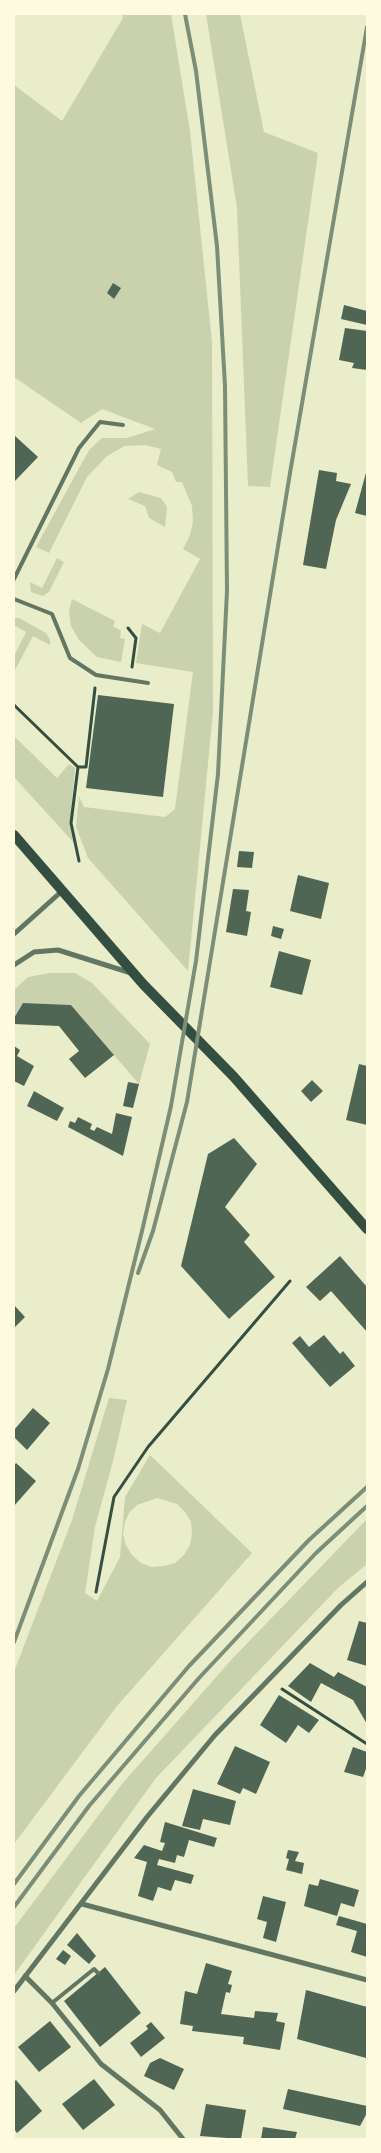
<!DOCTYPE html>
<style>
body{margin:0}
#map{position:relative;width:381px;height:2153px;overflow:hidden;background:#e9edc9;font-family:Rubik,sans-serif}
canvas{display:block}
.frame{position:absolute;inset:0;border:15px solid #fefae0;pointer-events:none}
</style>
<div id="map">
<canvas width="381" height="2153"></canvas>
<div class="frame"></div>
</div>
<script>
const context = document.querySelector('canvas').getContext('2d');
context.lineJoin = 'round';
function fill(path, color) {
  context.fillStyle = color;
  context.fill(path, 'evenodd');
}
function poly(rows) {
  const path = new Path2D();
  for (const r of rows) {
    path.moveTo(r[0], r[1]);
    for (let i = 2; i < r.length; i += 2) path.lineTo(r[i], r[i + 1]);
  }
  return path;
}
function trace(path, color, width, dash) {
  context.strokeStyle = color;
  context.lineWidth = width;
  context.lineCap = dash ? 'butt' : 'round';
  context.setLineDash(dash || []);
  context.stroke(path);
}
const green = poly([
 [122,14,171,14,190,131,212,342,213,712,188,971,88,858,76,827,79,796,84,807,165,817,175,809,193,672,136,663,142,624,160,633,200,559,183,549,190,535,193,522,192,506,182,482,176,482,172,472,157,465,161,449,145,445,125,446,107,456,87,477,49,553,36,547,89,450,102,438,127,438,155,429,102,409,81,423,14,377,14,85,62,121,123,18],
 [206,14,240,14,264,132,318,153,270,487,248,486,237,208],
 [139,492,161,498,167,507,165,527,149,518,145,506,128,499],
 [57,558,64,562,49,592,43,596,31,592,30,582,42,588],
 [72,599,115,621,113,626,121,631,120,638,125,639,121,662,97,657,79,640,71,626,69,612],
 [14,618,19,618,46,633,50,640,50,645,33,636,14,672,14,656,26,632,14,625],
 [14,736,57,778,69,764,75,768,70,826,74,843,14,777],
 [50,973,75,973,92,983,150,1044,139,1084,71,1005,23,1003,14,1018,14,990,28,977],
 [109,1398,127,1400,113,1461,95,1527,85,1593,97,1601,120,1557,125,1497,150,1455,252,1553,117,1706,14,1844,14,1672,72,1520],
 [157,1498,177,1504,185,1512,191,1522,192,1534,190,1545,184,1555,175,1563,164,1566,152,1567,141,1563,132,1555,126,1545,123,1534,125,1522,129,1513,137,1505],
 [367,1519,367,1564,338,1588,156,1778,14,1975,14,1928,122,1784,232,1659]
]);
const building = poly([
 [113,283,121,288,114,299,107,293],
 [344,305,367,311,367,325,341,319],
 [345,328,367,331,367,370,352,368,354,363,339,360],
 [14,435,38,457,14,482],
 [367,469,367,516,355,513],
 [319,470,337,473,336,481,351,484,336,520,326,569,303,565],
 [98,695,174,704,163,797,86,788],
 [239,851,254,852,252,868,237,867],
 [298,875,329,883,321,919,290,911],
 [233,889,249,890,246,911,251,912,247,936,226,932],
 [273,926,284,929,281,939,271,936],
 [279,951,311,960,302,995,270,987],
 [23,1003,71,1005,114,1055,85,1078,69,1059,79,1051,59,1026,14,1024,14,1018],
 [14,1046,20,1050,17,1056,34,1066,24,1086,14,1081],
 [359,1064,367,1066,367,1125,346,1120],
 [312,1080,323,1091,311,1102,301,1091],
 [128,1082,139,1084,133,1108,123,1106],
 [34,1091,64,1108,57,1121,27,1106],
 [116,1113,132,1117,123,1156,68,1127,70,1121,75,1123,78,1117,92,1124,90,1129,94,1131,97,1127,112,1134],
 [234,1138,257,1164,225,1207,250,1235,244,1242,275,1277,229,1319,181,1266,208,1154],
 [340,1256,367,1287,367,1332,331,1291,320,1301,306,1287],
 [14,1305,25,1317,14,1328],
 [324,1335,340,1354,343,1351,355,1366,330,1387,292,1343,300,1336,309,1347],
 [33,1408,50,1423,27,1450,14,1437,14,1430],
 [16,1463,36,1481,14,1506,14,1466],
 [359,1621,367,1623,367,1666,347,1660],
 [310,1663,334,1677,338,1672,367,1687,367,1724,353,1700,321,1683,311,1702,288,1686],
 [279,1695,319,1720,309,1733,298,1725,286,1743,260,1725],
 [235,1746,270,1762,256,1794,243,1788,240,1794,217,1784],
 [353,1747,367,1752,367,1766,363,1777,344,1772],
 [193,1789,236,1801,230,1825,203,1819,200,1830,182,1826],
 [165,1822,217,1838,214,1847,189,1840,184,1857,177,1855,175,1863,159,1859,157,1865,194,1875,191,1884,175,1880,171,1891,158,1887,153,1901,138,1896,147,1862,134,1858,144,1845,162,1851,165,1843,160,1842],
 [288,1850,299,1852,295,1861,304,1863,302,1874,286,1870,289,1859,286,1858],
 [320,1879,359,1890,354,1907,341,1903,337,1916,304,1906,309,1884,318,1886],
 [263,1896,286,1902,276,1942,263,1938,267,1922,257,1919],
 [339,1916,367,1924,367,1957,351,1952,357,1931,336,1925],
 [77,1933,96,1956,89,1964,67,1945],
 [63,1950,71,1956,65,1965,56,1959],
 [206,1963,232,1971,228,1984,232,1985,230,1993,226,1992,221,2014,254,2018,255,2011,278,2013,276,2021,285,2023,280,2050,243,2044,244,2037,192,2031,193,2026,180,2024,185,1991,197,1994],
 [105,1967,141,2013,100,2047,64,2001],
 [306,1990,367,2007,366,2058,297,2039],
 [50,2021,71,2047,39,2072,18,2047],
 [151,2022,165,2038,141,2057,130,2043,148,2029,146,2026],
 [160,2058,184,2069,174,2090,144,2076,150,2063],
 [94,2079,115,2105,83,2130,62,2104],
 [16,2080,42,2111,17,2133,14,2129,14,2082],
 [288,2089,367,2106,367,2113,360,2126,283,2109],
 [206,2104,246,2110,241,2139,200,2136],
 [263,2127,297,2132,295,2139,261,2139]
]);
const path = poly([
 [128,628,136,638,132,667],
 [14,705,78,767,86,767,95,688],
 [78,767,71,823,79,861],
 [96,1592,114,1497,148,1447,290,1281],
 [282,1689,367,1744]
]);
const service = poly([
 [14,579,79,448,100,422,123,425],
 [14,599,52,614,70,658,96,675,148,683],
 [52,2003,94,1969,98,1973]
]);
const minor = poly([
 [14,934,62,891],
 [14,965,34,952,58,950,131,973],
 [82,1904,367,1980],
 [25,1976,52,2003,101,2064,160,2110,183,2139],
 [14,1991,147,1817,215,1735,341,1605,367,1582]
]);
const secondary = poly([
 [14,835,143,984,234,1077,367,1229]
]);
const rail = poly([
 [138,1273,153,1231,187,1102,290,473,367,27],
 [14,1642,78,1469,108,1369,142,1231,171,1106,196,961,218,774,227,591,225,386,217,246,196,71,185,14],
 [14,1884,79,1796,189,1666,309,1540,367,1487],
 [14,1907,89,1806,199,1678,316,1553,367,1506]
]);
fill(green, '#cad2ad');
fill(building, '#4f6655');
trace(path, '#344e41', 3);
trace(service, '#617663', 4);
trace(minor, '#617663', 5);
trace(secondary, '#344e41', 10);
trace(rail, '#7c8e77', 4);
</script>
